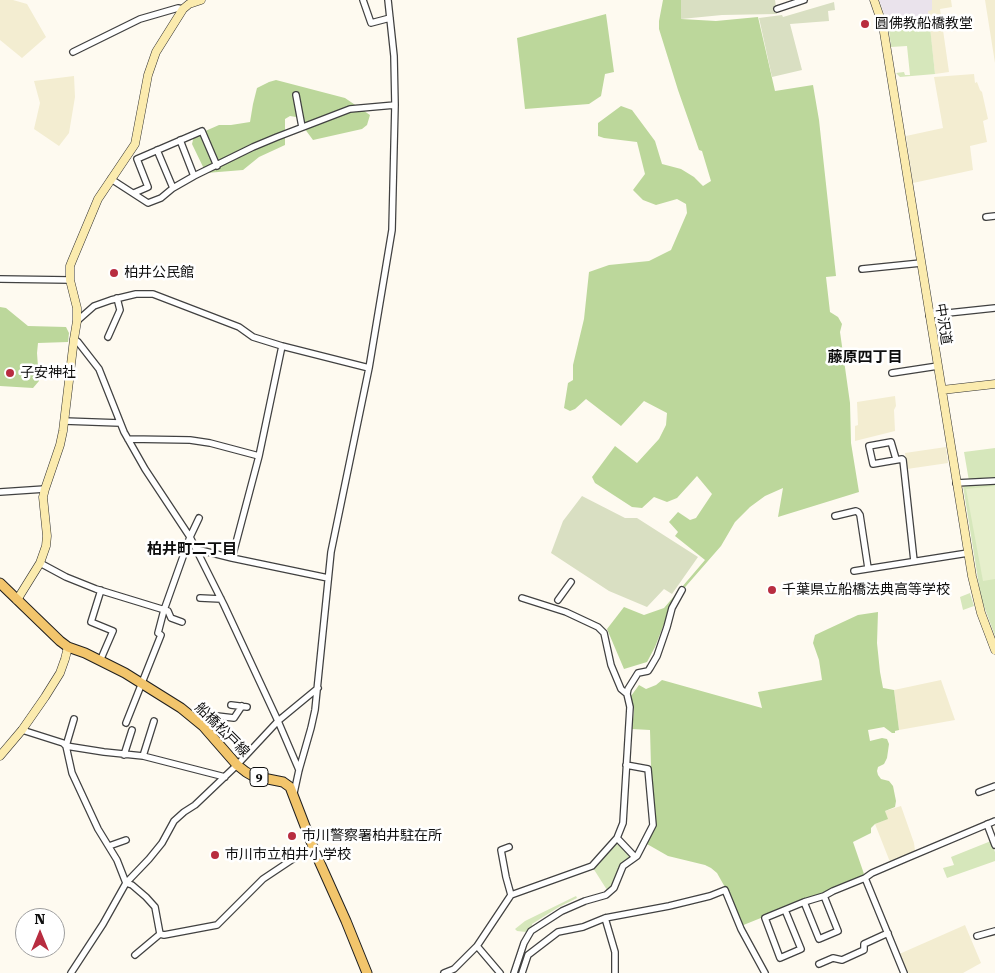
<!DOCTYPE html>
<meta charset="utf-8">
<style>
body{margin:0}
#map{position:relative;width:995px;height:973px;overflow:hidden;background:#fefaf0;font-family:"Roboto Serif",serif}
canvas{display:block}
.north{position:absolute;left:15px;top:908px;width:50px;height:50px;box-sizing:border-box;background:#fff;border:1px solid #9f9f9f;border-radius:50%;rotate:0deg;font-size:14px;font-weight:700;line-height:20px;text-align:center;color:#0e0e0e}
.north::after{content:'';display:block;margin:auto;width:18px;height:22px;background:#b82d40;clip-path:polygon(50% 0,100% 100%,50% 72%,0 100%)}
</style>
<div id="map">
<canvas width="995" height="973"></canvas>
<div class="north">N</div>
</div>
<script>
const context = document.querySelector('canvas').getContext('2d');
context.lineJoin = 'round';
function fill(path, color) {
  context.fillStyle = color;
  context.fill(path, 'evenodd');
}
function poly(rows) {
  const path = new Path2D();
  for (const r of rows) {
    path.moveTo(r[0], r[1]);
    for (let i = 2; i < r.length; i += 2) path.lineTo(r[i], r[i + 1]);
  }
  return path;
}
function trace(path, color, width, dash) {
  context.strokeStyle = color;
  context.lineWidth = width;
  context.lineCap = dash ? 'butt' : 'round';
  context.setLineDash(dash || []);
  context.stroke(path);
}
function drawText(font, color, halo, rows, align = 'center') {
  context.font = font + ' "Roboto Serif","Noto Sans JP",serif';
  context.lineWidth = 5;
  context.setLineDash([]);
  context.textBaseline = 'middle';
  context.strokeStyle = halo;
  context.fillStyle = color;
  for (const [text, x, y, turn = 0] of rows) {
    context.save();
    context.translate(x, y);
    context.rotate((+turn || 0) * Math.PI / 180);
    context.textAlign = isNaN(turn) ? turn : align;
    if (halo) context.strokeText(text, 0, 0);
    context.fillText(text, 0, 0);
    context.restore();
  }
}
const industrial = poly([
 [879,0,932,0,932,11,928,12,930,27,889,30,888,24]
]);
const farmland = poly([
 [0,0,13,0,27,4,46,37,22,58,0,40],
 [932,0,951,0,952,7,940,9,949,72,935,74,928,11,932,10],
 [985,0,995,0,995,63],
 [974,74,975,83,977,82,980,90,982,92,988,119,983,121,987,142,970,146,973,170,913,183,906,136,943,128,934,77],
 [74,76,75,97,69,133,59,146,34,129,40,103,34,81],
 [895,396,896,406,894,410,895,431,855,441,855,426,858,425,857,402],
 [946,447,948,463,907,469,905,453],
 [941,680,955,720,899,730,894,690],
 [901,806,914,843,915,851,890,862,875,824,887,819,885,811],
 [965,925,981,963,963,973,905,973,897,955]
]);
const green = poly([
 [930,27,935,74,900,77,896,73,904,72,905,75,910,75,907,46,891,47,889,30],
 [995,448,995,479,969,481,964,452],
 [995,484,995,636,981,598,963,486],
 [970,593,974,606,963,610,960,597],
 [991,841,995,852,995,861,947,878,943,868,954,865,951,857],
 [616,843,630,856,618,869,612,886,607,890,593,868],
 [576,896,577,898,559,907,532,924,532,927,526,932,517,931,515,929,525,921]
]);
const forest = poly([
 [663,0,681,0,681,19,716,21,758,17,775,91,813,85,819,120,836,276,826,277,830,312,838,317,842,324,840,332,850,403,851,443,859,492,778,517,783,488,765,496,750,507,735,522,721,546,673,601,655,647,647,662,624,669,607,629,624,607,644,615,664,608,705,560,675,536,678,532,669,522,678,512,690,520,696,518,712,494,697,476,677,498,667,502,654,497,642,508,632,507,595,483,592,477,615,446,637,463,659,439,666,425,667,413,644,401,621,426,586,399,575,409,570,411,564,408,568,383,573,380,573,365,584,319,589,272,609,265,649,261,671,250,687,213,686,204,677,199,656,205,643,200,633,190,645,174,637,142,604,138,598,136,598,123,621,106,632,110,655,141,662,164,681,169,694,177,703,186,711,181,702,151,699,150,678,90,659,29,659,21],
 [606,14,614,72,605,74,601,96,589,104,525,109,517,38],
 [276,80,345,98,370,115,367,125,362,129,313,140,296,117,290,116,285,119,285,145,259,157,243,170,206,173,192,144,194,136,219,125,231,125,250,122,253,104,257,88,269,82],
 [0,307,6,308,28,326,66,327,69,333,68,342,38,343,37,353,39,381,33,388,0,386],
 [878,612,877,643,880,672,883,688,894,690,899,730,895,731,895,733,892,733,884,727,868,730,870,741,882,738,887,739,889,744,887,758,884,764,878,767,877,771,878,775,881,779,889,781,893,786,896,801,895,807,885,811,888,819,875,824,871,828,871,833,853,842,864,874,860,878,741,926,726,889,717,873,711,868,705,865,668,856,647,844,656,824,651,766,650,730,632,729,634,711,631,696,639,685,646,689,656,685,662,680,762,708,758,692,822,680,819,660,813,643,815,635,858,615]
]);
const cemetery = poly([
 [681,0,775,0,777,14,722,15,681,19],
 [834,2,835,10,828,11,829,21,790,24,802,70,772,77,759,18,782,15,783,17],
 [582,496,625,518,637,518,698,557,672,594,664,589,647,607,609,591,551,553,563,521]
]);
const pitch = poly([
 [995,486,995,579,983,581,966,489]
]);
const street = poly([
 [363,0,371,23,390,18],
 [777,9,804,0],
 [73,52,140,19,178,8,183,9],
 [296,95,302,127],
 [180,140,194,176],
 [157,150,173,188],
 [111,179,148,203,161,198,173,188,194,176,253,147,277,137,350,109,395,105],
 [134,193,148,187,137,159,202,131,217,166],
 [986,217,995,216],
 [862,269,921,263],
 [0,279,70,280],
 [929,315,995,308],
 [77,321,94,306,111,300,136,294,153,294,239,327,253,337,282,346,369,368],
 [108,337,120,310,117,298],
 [74,339,78,342,99,369,124,432,145,469,190,537,224,605,278,721,299,770],
 [892,373,938,366],
 [64,421,120,423],
 [128,439,190,440,210,443,259,456,232,558],
 [259,456,282,346],
 [896,459,891,442,869,446,873,464,902,459,903,460,914,561],
 [956,483,995,481],
 [0,492,45,489],
 [835,516,856,511,858,512,860,515,868,568],
 [196,549,232,558,328,578],
 [40,563,66,577,96,589,168,611,171,618,182,622],
 [854,571,968,553],
 [200,598,221,599],
 [522,598,566,612,598,627,604,633,611,665,621,689,627,694],
 [558,600,571,582],
 [100,661,113,631,91,622,101,590],
 [231,705,247,707],
 [74,719,66,746,104,752,143,756,225,777],
 [195,719,200,714,234,718,242,706],
 [126,723,161,635,158,633,164,610,190,537,199,518],
 [22,730,63,743,66,746,72,773,98,829,117,860,126,883,132,885,146,897,155,907,160,934],
 [124,755,132,730],
 [143,756,154,721],
 [979,792,995,786],
 [294,793,299,770,311,728,315,710,331,552,369,368,392,230,395,105,394,56,388,0],
 [987,824,995,845],
 [617,838,635,857],
 [109,846,126,840],
 [509,847,501,850,506,877,511,895],
 [865,878,904,973],
 [804,902,819,939,838,931,824,896],
 [785,910,801,949,780,958,765,918,804,902,824,896,833,891,865,878,872,873,907,858,995,821],
 [977,936,995,931],
 [477,946,500,973],
 [135,955,160,934,164,935,217,925,263,879,296,857,313,847],
 [819,964,833,958,842,960,864,950,864,944,888,933],
 [71,973,103,924,126,883,149,859,162,843,174,821,184,812,195,805,237,765,278,721,318,688],
 [444,973,454,969,477,946,511,895,592,866,617,838,623,823,630,707,627,694,628,689,638,673,648,671,650,668,657,656,667,627,672,608,682,590],
 [514,973,524,943,531,931,562,911,585,901,606,895,614,888,623,866,637,856,653,825,648,769,626,765],
 [522,973,528,955,558,932,583,927,605,918],
 [615,973,615,952,605,918,669,906,710,896,725,890,741,929,765,973]
]);
const secondary = poly([
 [874,0,883,26,972,576,981,613,995,650],
 [942,390,995,384],
 [17,600,40,563,46,546,47,536,43,497,45,489,60,445,63,431,74,339,77,321,77,308,70,280,70,266,72,261,98,199,135,144,148,75,156,52,183,9,189,4,201,0],
 [0,756,22,730,45,697,60,673,65,659,68,647]
]);
const primary = poly([
 [0,583,60,641,68,647,85,653,125,673,181,708,203,726,237,765,246,772,253,776,283,782,290,787,315,852,346,921,367,973]
]);
const markers = [
 [865,24,5,"#b82d40"],
 [114,273,5,"#b82d40"],
 [10,373,5,"#b82d40"],
 [772,590,5,"#b82d40"],
 [292,836,5,"#b82d40"],
 [215,855,5,"#b82d40"]
];
const shields = [
 [259,777,18]
];
const shieldNames = [
 ["9",259,777]
];
const poiNames = [
 ["圓佛教船橋教堂",875,24],
 ["柏井公民館",124,273],
 ["子安神社",20,373],
 ["千葉県立船橋法典高等学校",782,590],
 ["市川警察署柏井駐在所",302,836],
 ["市川市立柏井小学校",225,855]
];
const streetNames = [
 ["中沢道",943,324,81],
 ["船橋松戸線",222,730,45]
];
const neighbourhoodNames = [
 ["藤原四丁目",865,358],
 ["柏井町二丁目",192,550]
];
fill(industrial, '#eae3ec');
fill(farmland, '#f3edd1');
fill(green, '#d6e7bb');
fill(forest, '#bcd79b');
fill(cemetery, '#d9dfc2');
fill(pitch, '#e6efcc');
trace(street, '#414141', 8);
trace(secondary, '#303030', 9);
trace(primary, '#1f1f1f', 11);
trace(street, '#fff', 5.5);
trace(secondary, '#fbebae', 8);
trace(primary, '#f2c56c', 9);
for (const [x, y, r, color] of markers) {
  const dot = new Path2D();
  dot.arc(x, y, r, 0, 2 * Math.PI);
  context.fillStyle = color;
  context.fill(dot);
  trace(dot, '#fff', 2);
}
for (const [x, y, w] of shields) {
  const box = new Path2D();
  box.roundRect(x - w / 2, y - 9.5, w, 19, 4);
  context.fillStyle = '#fff';
  context.fill(box);
  trace(box, '#0e0e0e', 1);
}
drawText('bold 12px', '#0e0e0e', null, shieldNames);
drawText('14px', '#0e0e0e', '#fff', poiNames, 'left');
drawText('14px', '#0e0e0e', '#fff', streetNames);
drawText('bold 15px', '#0e0e0e', '#fff', neighbourhoodNames);
</script>
